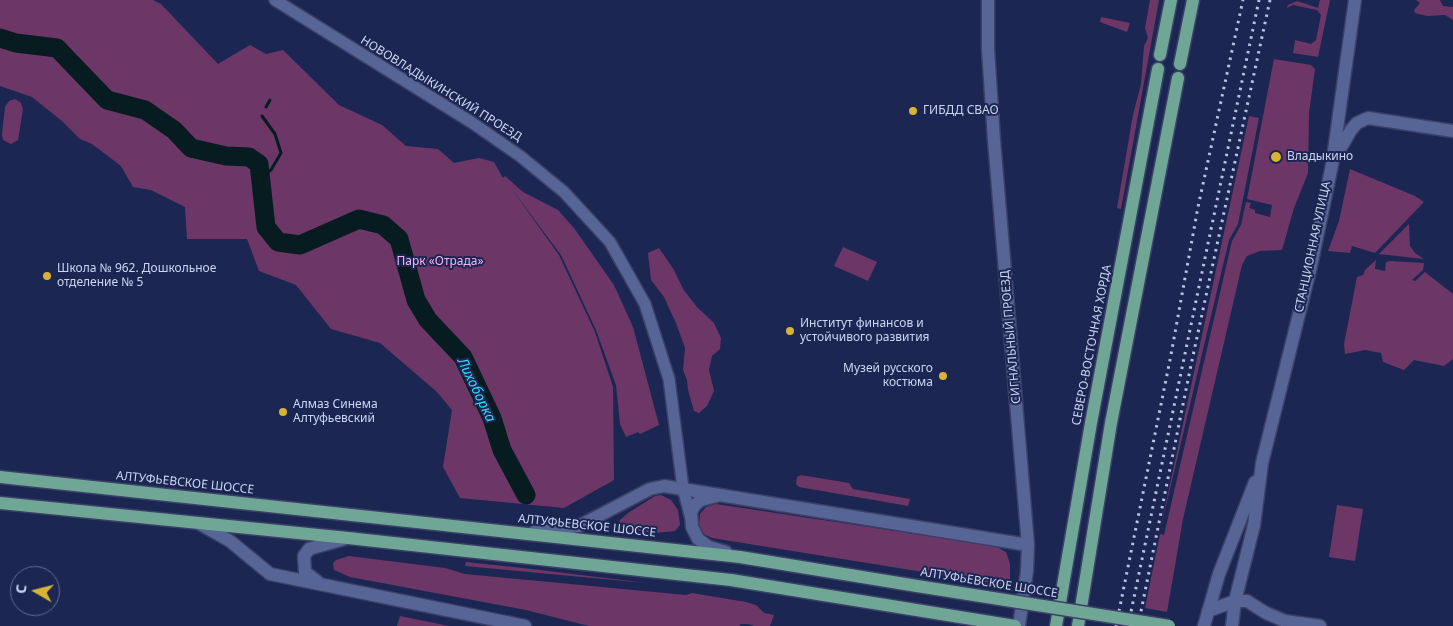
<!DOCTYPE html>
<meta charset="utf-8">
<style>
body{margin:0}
#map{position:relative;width:1453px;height:626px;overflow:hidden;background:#1c2652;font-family:"Noto Sans",sans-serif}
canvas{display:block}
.north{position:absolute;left:10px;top:566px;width:50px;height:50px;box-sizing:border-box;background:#1c2652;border:1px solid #626c92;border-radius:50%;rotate:278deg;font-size:14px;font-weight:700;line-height:20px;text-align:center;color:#ccd5f2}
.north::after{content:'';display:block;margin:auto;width:18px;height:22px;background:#d9b334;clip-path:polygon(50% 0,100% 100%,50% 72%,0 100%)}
</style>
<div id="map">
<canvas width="1453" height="626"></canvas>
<div class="north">С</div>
</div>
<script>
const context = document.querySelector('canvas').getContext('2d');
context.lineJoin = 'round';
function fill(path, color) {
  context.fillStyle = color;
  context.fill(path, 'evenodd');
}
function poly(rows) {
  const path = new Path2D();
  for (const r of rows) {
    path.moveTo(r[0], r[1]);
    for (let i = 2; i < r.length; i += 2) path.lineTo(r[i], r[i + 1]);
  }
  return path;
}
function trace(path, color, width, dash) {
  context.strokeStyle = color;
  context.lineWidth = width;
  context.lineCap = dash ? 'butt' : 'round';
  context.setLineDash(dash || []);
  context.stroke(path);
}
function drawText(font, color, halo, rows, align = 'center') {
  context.font = font + ' "Noto Sans",sans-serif';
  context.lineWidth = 4;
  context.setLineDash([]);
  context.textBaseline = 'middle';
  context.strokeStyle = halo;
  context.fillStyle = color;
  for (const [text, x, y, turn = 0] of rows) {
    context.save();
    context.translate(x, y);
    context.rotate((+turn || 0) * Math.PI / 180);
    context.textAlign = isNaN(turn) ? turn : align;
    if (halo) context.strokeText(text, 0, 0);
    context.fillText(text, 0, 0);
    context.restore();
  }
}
const green = poly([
 [0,0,153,0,161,4,218,64,250,45,266,54,283,50,339,105,382,125,406,146,438,149,454,163,479,158,494,162,503,178,505,176,523,192,558,210,574,228,614,285,633,327,659,425,640,434,638,432,626,437,620,424,616,385,596,330,561,255,511,188,559,255,595,332,613,387,614,480,564,508,460,498,443,467,452,410,437,392,380,343,331,329,296,285,259,271,247,239,187,239,185,207,151,190,133,187,121,166,92,144,80,139,62,121,32,97,0,86],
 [1150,0,1159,0,1121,209,1117,208,1133,115,1141,84,1144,46,1148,38,1145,28],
 [1320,0,1330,0,1318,57,1293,53,1295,40,1311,44,1316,40,1321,15,1317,10,1293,5,1287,8,1288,5,1297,1,1318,8],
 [1416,0,1440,0,1443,6,1453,7,1453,20,1445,15,1427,16,1415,13,1414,10,1420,3],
 [1101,17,1130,23,1127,32,1100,22],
 [1274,59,1311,65,1315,69,1309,113,1308,173,1294,208,1282,250,1260,251,1247,256,1242,265,1183,519,1167,612,1145,608,1160,534,1164,535,1232,241,1241,225,1246,202,1251,203,1249,208,1255,210,1255,213,1270,217,1272,205,1247,199],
 [15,99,21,103,23,109,18,140,11,144,3,140,2,134,5,107,9,101],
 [1249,116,1259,118,1238,224,1229,240,1160,531],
 [1350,169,1415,196,1424,202,1375,253,1352,246,1350,253,1328,251,1339,221],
 [1409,224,1410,246,1415,253,1424,259,1379,254],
 [843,247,877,262,868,281,834,266],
 [659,248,674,270,683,289,697,307,714,323,721,338,720,349,712,356,709,370,714,391,707,406,699,413,694,411,688,390,687,380,683,370,685,348,676,323,664,297,651,280,648,253],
 [1376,260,1375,269,1385,271,1386,262,1390,261,1424,263,1423,270,1412,280,1415,281,1425,272,1453,294,1453,359,1444,366,1414,360,1404,370,1383,362,1381,353,1365,350,1345,354,1344,344,1357,277,1363,275,1365,270],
 [801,475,849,483,853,489,910,499,908,506,799,487,796,484,797,477],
 [661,495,671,500,678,510,680,525,675,531,655,533,617,527,620,520,628,513,655,496],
 [716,504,995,546,1006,552,1010,564,1010,586,712,538,704,534,699,525,700,514,706,507],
 [1337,505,1363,509,1355,561,1329,557],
 [349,556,445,568,465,574,686,595,692,593,746,602,756,605,764,613,774,615,770,626,754,626,748,624,741,624,739,626,589,626,526,610,350,577,334,570,333,563,336,560],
 [466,562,532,569,646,583,465,566],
 [400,616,449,626,397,626]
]);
const stream = poly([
 [266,107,270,100],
 [262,176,271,170,281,153,275,134,262,116]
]);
const river = poly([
 [0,38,16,43,57,48,107,100,145,110,174,130,191,148,226,156,249,157,259,164,266,227,278,242,300,245,359,219,383,225,399,239,416,300,428,320,463,357,492,418,502,450,526,495]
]);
const street = poly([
 [275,0,471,122,520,156,564,192,610,242,645,304,669,379,683,488,691,519]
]);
const secondary = poly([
 [988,0,988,49,994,140,1028,545,1027,571,1019,626],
 [1336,156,1351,130,1357,123,1368,118,1453,131],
 [717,496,701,500,695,505,691,512,692,527,698,539,709,547,726,552],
 [200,524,230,541,270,574,525,626],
 [534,532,579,526,650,489,664,486,1028,545],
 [318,582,305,572,304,556,309,549,344,539],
 [1208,611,1235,601,1247,601,1266,613,1285,621,1320,626],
 [1204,626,1219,574,1255,482],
 [1232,626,1235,601,1254,525,1262,463,1311,266,1332,165,1355,0]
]);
const primary = poly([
 [1160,55,1171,0],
 [1180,64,1193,0],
 [0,477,740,557,917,586],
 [0,503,348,538,731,580,1015,626],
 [1056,626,1091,423,1158,69],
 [1078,626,1111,423,1178,78]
]);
const rail = poly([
 [1116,626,1170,360,1198,207,1243,0],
 [1128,626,1259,0],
 [1138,626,1191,365,1270,0]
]);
const primaryBridge = poly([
 [917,586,1169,626]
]);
const markers = [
 [913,111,5,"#d9b334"],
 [1276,157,6,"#d9b334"],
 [47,276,5,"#d9b334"],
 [790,331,5,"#d9b334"],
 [943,376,5,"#d9b334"],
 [283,412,5,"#d9b334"]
];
const streetNames = [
 ["НОВОВЛАДЫКИНСКИЙ ПРОЕЗД",441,89,32],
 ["СТАНЦИОННАЯ УЛИЦА",1313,247,-78],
 ["СИГНАЛЬНЫЙ ПРОЕЗД",1011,337,-95],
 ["СЕВЕРО-ВОСТОЧНАЯ ХОРДА",1092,345,-79],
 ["АЛТУФЬЕВСКОЕ ШОССЕ",185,483,6],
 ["АЛТУФЬЕВСКОЕ ШОССЕ",587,526,6],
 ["АЛТУФЬЕВСКОЕ ШОССЕ",989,583,9]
];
const poiNames = [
 ["ГИБДД СВАО",923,111],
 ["Владыкино",1287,157],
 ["Школа № 962. Дошкольное",57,269],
 ["отделение № 5",57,283],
 ["Институт финансов и",800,324],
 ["устойчивого развития",800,338],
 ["Музей русского",933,369,"right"],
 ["костюма",933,383,"right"],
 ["Алмаз Синема",293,405],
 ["Алтуфьевский",293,419]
];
const parkNames = [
 ["Парк «Отрада»",440,262]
];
const waterNames = [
 ["Лихоборка",476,390,64]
];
fill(green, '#6c3766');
trace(stream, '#071c20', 3);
trace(river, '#071c20', 19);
trace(street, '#3b4067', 14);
trace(secondary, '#3b4067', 15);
trace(primary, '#3b4067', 15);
trace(street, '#566496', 11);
trace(secondary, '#566496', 12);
trace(primary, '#6fa695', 12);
trace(rail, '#bac3e2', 3, [2.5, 5]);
trace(primaryBridge, '#3b4067', 15, []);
trace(primaryBridge, '#6fa695', 12);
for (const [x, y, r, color] of markers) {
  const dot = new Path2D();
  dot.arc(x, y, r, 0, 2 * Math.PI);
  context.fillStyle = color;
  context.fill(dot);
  trace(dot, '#1c2652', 2);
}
drawText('12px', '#ccd5f2', '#1c2652', streetNames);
drawText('12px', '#ccd5f2', '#1c2652', poiNames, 'left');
drawText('12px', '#f5b6ed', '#1c2652', parkNames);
drawText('italic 14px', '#2ddaf4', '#1c2652', waterNames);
</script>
